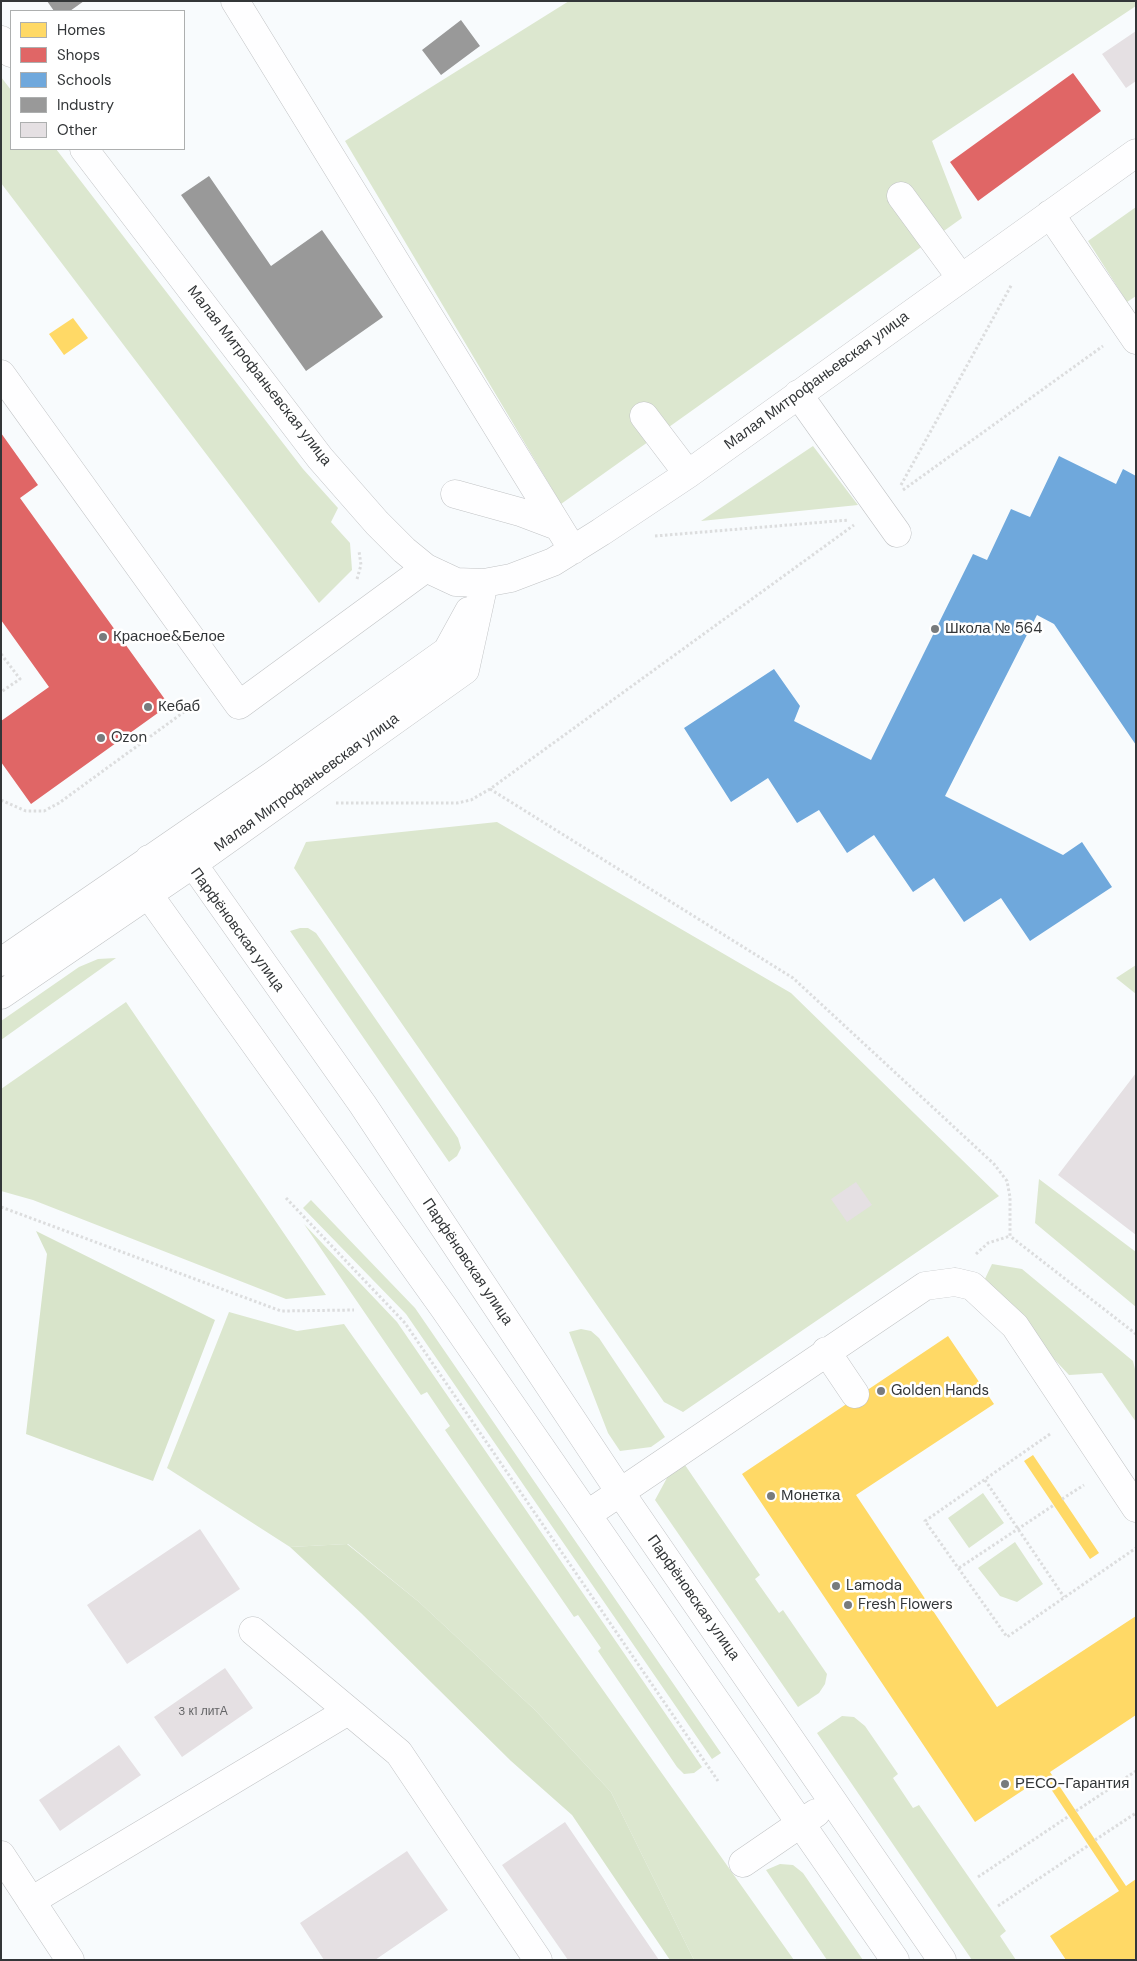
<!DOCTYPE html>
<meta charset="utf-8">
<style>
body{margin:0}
#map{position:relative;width:1137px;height:1961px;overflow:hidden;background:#f8fbfd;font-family:"DM Sans",sans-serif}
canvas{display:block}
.frame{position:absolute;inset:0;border:2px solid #333638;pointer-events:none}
.legend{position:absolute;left:10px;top:10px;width:175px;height:140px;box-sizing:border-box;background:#fff;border:1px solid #adafaf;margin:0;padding:6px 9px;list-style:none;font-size:15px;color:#333638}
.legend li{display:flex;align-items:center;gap:10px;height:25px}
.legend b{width:25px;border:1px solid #adafaf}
</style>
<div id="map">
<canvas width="1137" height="1961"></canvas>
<div class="frame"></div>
<ul class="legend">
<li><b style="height:14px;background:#ffd966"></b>Homes</li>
<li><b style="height:14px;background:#e06666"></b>Shops</li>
<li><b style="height:14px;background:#6fa8dc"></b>Schools</li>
<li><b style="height:14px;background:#999"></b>Industry</li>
<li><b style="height:14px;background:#e5e0e3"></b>Other</li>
</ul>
</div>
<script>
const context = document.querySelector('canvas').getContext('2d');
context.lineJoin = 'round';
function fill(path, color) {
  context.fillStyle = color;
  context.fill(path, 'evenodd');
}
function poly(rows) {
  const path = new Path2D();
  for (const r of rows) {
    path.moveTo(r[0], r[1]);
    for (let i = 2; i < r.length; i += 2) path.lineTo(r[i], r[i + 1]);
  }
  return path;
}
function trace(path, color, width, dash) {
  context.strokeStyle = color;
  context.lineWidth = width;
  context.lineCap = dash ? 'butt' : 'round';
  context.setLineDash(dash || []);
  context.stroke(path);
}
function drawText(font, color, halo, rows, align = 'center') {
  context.font = font + ' "DM Sans",sans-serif';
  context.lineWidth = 5;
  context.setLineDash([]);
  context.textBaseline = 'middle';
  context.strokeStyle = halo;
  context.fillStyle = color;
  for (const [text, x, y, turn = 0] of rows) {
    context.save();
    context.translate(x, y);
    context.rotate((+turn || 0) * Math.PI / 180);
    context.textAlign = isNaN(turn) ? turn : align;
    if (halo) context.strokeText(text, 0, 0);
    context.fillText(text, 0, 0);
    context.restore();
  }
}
const green = poly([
 [569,1,1136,1,1136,6,932,141,962,218,561,504,345,141],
 [1,77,11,90,11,149,56,149,303,469,338,508,331,522,350,543,352,570,319,603,1,183],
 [1136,207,1136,296,1127,302,1088,241],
 [813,446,858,505,701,521],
 [497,822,791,993,999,1196,683,1412,664,1402,294,868,306,842],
 [300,928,308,928,316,933,458,1138,461,1148,457,1156,449,1162,290,931],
 [116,958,1,1040,1,1021,79,967,98,959],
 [1136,965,1136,994,1116,978],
 [126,1002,326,1295,286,1299,33,1200,1,1191,1,1089],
 [1039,1179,1136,1252,1136,1307,1035,1223],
 [311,1200,415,1308,721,1753,712,1759,406,1314,303,1208],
 [304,1224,397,1322,702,1767,694,1773,684,1774,677,1767,598,1651,601,1648,578,1615,574,1617,445,1430,450,1426,427,1392,421,1395],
 [992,1264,1022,1269,1133,1361,1136,1373,1136,1422,1102,1373,1069,1375,983,1283],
 [229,1312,297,1331,344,1324,794,1960,694,1960,611,1792,535,1710,419,1602,348,1544,290,1547,167,1468],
 [581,1329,591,1331,599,1338,665,1437,651,1447,620,1451,608,1433,569,1332],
 [685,1465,760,1575,755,1579,779,1613,783,1610,827,1674,825,1684,819,1693,798,1707,655,1500,668,1476],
 [983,1493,1004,1523,969,1548,948,1518],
 [1015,1542,1043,1584,1017,1602,1000,1596,978,1568],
 [842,1716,854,1717,865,1726,898,1774,893,1778,913,1808,919,1805,1006,1931,1000,1936,1016,1960,972,1960,817,1733],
 [780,1864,793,1865,803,1873,863,1960,827,1960,766,1870]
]);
const forest = poly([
 [36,1231,215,1320,153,1481,26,1434,47,1254],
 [347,1544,419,1602,535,1710,611,1792,694,1960,670,1960,572,1815,511,1761,361,1613,290,1547]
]);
const homes = poly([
 [73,318,88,338,64,355,49,334],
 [948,1336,994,1404,856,1495,997,1707,1136,1616,1136,1715,1050,1772,1126,1886,1136,1879,1136,1960,1066,1960,1050,1936,1119,1891,1043,1777,975,1822,742,1474],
 [1033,1455,1099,1553,1090,1559,1024,1461]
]);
const shops = poly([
 [1073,73,1101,111,978,201,950,162],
 [1,433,38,485,20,498,169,705,31,804,1,762,1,721,49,687,1,620]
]);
const schools = poly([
 [1059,456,1116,484,1123,469,1136,476,1136,745,1054,624,1037,615,945,796,1063,855,1082,842,1112,887,1030,941,1001,898,964,922,934,878,913,892,874,835,847,853,819,810,797,823,768,778,731,802,684,728,774,669,800,706,794,721,871,760,973,554,987,560,1011,509,1030,517]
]);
const industry = poly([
 [47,1,84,1,70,11,54,11],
 [461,20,480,46,441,75,422,50],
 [209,176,271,266,322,230,383,317,306,371,181,195]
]);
const building = poly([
 [1136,31,1136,81,1126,88,1102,54],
 [1136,1073,1136,1235,1058,1175],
 [856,1182,872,1205,847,1222,831,1199],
 [200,1529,240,1589,127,1664,87,1605],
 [225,1668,253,1708,182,1757,154,1717],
 [119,1745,141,1775,60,1831,39,1800],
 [565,1822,659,1960,568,1960,502,1865],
 [407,1851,448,1910,375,1960,324,1960,300,1923]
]);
const path = poly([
 [901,485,1012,284],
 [903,490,1103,346],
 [655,536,849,520],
 [357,579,361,565,359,551],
 [1,654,20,679,1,692],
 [490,789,793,978,994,1164,1007,1181,1010,1197,1010,1236,1136,1334],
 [1,800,26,811,44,811,59,803,199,701],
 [336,803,457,803,471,800,490,789,854,525],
 [286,1198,405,1323,718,1781],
 [1,1207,281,1311,354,1310],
 [976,1254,988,1243,1010,1236],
 [1050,1434,925,1521,1007,1637,1136,1548],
 [985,1480,1064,1597],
 [1062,1499,1084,1485],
 [959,1568,1054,1505],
 [1076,1811,1136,1771],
 [1095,1840,1136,1813],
 [978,1877,1069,1816],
 [998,1906,1089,1845]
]);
const minor = poly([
 [235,1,573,550],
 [1,40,11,53],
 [84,149,320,458,377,523,404,550,426,568,456,582,484,583,511,578,553,562,601,532,688,474,1136,153],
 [901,196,961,278],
 [1050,214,1136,340],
 [1,374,239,705,426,568],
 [798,394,897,533],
 [644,416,688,474],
 [455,494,520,512,557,526],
 [149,859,193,864,363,1105,620,1492,942,1960],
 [149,859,148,894,444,1308,895,1960],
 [1,962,273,775,447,651,469,611],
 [1,995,193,864,465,670,484,583],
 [826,1351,855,1394],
 [588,1514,925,1286,955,1282,972,1286,1015,1326,1136,1508],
 [253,1631,399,1753,538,1960],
 [1,1855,70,1960],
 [743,1863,816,1813],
 [31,1901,348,1711]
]);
const markers = [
 [935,629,5,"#787b7d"],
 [103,637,5,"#787b7d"],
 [148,707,5,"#787b7d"],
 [101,738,5,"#787b7d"],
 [881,1391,5,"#787b7d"],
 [771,1496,5,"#787b7d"],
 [836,1586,5,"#787b7d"],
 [848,1605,5,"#787b7d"],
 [1005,1784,5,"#787b7d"]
];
const numberNames = [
 ["3 к1 литА",203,1712]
];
const streetNames = [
 ["Малая Митрофаньевская улица",259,376,52],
 ["Малая Митрофаньевская улица",817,381,-36],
 ["Малая Митрофаньевская улица",307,783,-36],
 ["Парфёновская улица",237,930,54],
 ["Парфёновская улица",467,1262,56],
 ["Парфёновская улица",693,1598,55]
];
const poiNames = [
 ["Школа № 564",945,629],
 ["Красное&Белое",113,637],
 ["Кебаб",158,707],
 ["Ozon",111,738],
 ["Golden Hands",891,1391],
 ["Монетка",781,1496],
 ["Lamoda",846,1586],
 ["Fresh Flowers",858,1605],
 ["РЕСО-Гарантия",1015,1784]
];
fill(green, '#dce7cf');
fill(forest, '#d8e4ca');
fill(homes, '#ffd966');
fill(shops, '#e06666');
fill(schools, '#6fa8dc');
fill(industry, '#999');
fill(building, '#e5e0e3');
trace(minor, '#c1c3c5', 29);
trace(path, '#dcddde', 3, [2.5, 2.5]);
trace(minor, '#fefeff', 28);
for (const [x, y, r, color] of markers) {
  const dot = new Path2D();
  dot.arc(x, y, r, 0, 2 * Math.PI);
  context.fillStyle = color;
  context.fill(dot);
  trace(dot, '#fff', 2);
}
drawText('12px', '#646466', null, numberNames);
drawText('15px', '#333638', '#fff', streetNames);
drawText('15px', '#333638', '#fff', poiNames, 'left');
</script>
